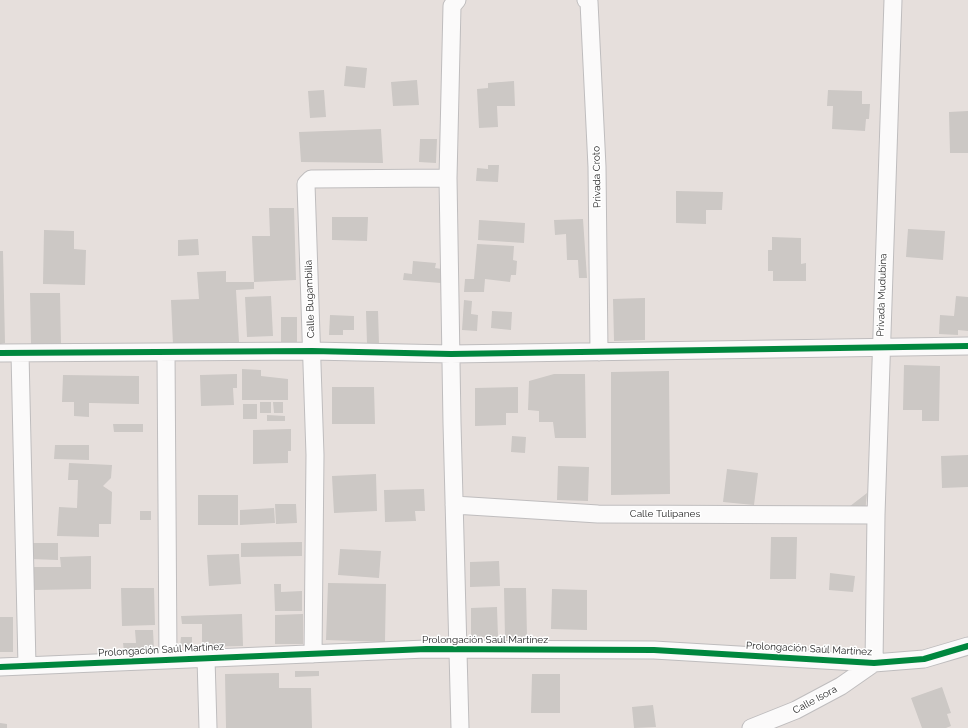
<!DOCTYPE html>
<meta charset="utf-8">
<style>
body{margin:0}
canvas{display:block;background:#e6dfdc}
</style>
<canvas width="968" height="728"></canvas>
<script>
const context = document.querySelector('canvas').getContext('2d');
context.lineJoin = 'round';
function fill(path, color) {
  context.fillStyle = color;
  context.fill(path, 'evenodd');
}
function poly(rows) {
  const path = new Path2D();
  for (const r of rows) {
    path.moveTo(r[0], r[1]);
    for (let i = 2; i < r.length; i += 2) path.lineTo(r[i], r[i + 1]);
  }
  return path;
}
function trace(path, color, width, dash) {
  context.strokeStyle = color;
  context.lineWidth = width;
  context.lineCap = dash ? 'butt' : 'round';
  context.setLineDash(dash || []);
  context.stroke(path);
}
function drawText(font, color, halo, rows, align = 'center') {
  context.font = font + ' Raleway,sans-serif';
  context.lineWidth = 3;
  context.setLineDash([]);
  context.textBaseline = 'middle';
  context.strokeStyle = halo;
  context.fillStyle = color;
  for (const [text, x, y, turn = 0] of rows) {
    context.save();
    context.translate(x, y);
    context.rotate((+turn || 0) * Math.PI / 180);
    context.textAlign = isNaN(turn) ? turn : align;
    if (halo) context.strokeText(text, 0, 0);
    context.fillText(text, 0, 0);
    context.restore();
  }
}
const building = poly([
 [346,66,367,68,365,88,344,86],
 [417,80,419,105,393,106,391,82],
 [514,81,515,106,497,106,498,127,479,128,477,89,488,88,488,83],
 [324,90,326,117,310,118,308,91],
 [828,90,862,91,862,104,870,104,869,119,866,119,865,131,832,129,833,106,827,106],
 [968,111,968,153,950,153,949,112],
 [381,129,383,163,301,162,299,132],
 [420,139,437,139,436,163,419,162],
 [488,165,499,165,498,182,476,181,477,168,488,169],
 [676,191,723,192,722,210,706,210,706,224,676,223],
 [269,208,294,208,296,280,254,282,252,236,270,236],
 [332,217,368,217,367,241,332,240],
 [583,219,587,278,579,278,578,260,567,260,566,234,555,235,554,220],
 [479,220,525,223,524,243,478,240],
 [908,229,945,231,943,260,906,257],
 [44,230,74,231,74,249,86,250,85,285,43,284],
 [772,237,801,238,801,264,806,263,806,281,773,281,773,271,768,271,768,250,772,250],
 [198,239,199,255,178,256,178,240],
 [477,244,514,246,513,260,517,261,516,275,511,275,510,282,485,279,484,292,464,292,465,279,474,279],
 [0,251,3,251,5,343,0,344],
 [413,261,436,263,435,268,442,269,441,283,403,280,404,273,412,274],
 [226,271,226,282,254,282,254,289,236,290,239,342,173,345,171,300,199,299,197,272],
 [30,293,60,293,61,345,31,345],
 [271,296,273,336,247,337,245,297],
 [956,296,968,297,968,331,958,330,958,335,939,334,940,315,954,316],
 [645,298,645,340,614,341,613,299],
 [464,300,472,301,471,314,478,315,477,331,462,330],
 [366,311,378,311,379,344,367,344],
 [492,311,512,312,511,330,491,328],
 [330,315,354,316,354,330,343,330,343,335,329,335],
 [281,317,297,317,297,343,281,343],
 [904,365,940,366,939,421,922,421,922,410,903,410],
 [242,369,261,370,261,376,288,379,288,400,242,400],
 [669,371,670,494,611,495,611,372],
 [237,374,237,388,233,388,234,405,201,406,200,375],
 [554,374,585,374,586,438,555,438,553,422,539,422,539,411,528,410,529,381],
 [63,375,139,376,139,404,89,403,89,417,74,416,74,402,62,402],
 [332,387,374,387,375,424,332,424],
 [518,387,518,413,506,413,506,425,475,426,475,388],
 [260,402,271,402,271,413,260,413],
 [273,402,283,402,283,413,274,413],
 [243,404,257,404,257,419,243,419],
 [267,415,285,416,285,421,267,421],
 [113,424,143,424,143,432,114,432],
 [291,429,291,451,288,451,288,463,253,464,253,430],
 [512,436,526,437,525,453,511,452],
 [55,445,89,445,89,460,54,459],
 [968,455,968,487,942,488,941,456],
 [69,463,112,465,111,478,103,486,112,492,111,524,99,524,99,537,57,536,59,507,77,508,78,480,68,480],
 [558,466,589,467,588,501,557,500],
 [727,469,758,473,754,505,723,502],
 [376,474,377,511,334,513,332,476],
 [424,489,425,511,415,511,416,521,385,522,384,490],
 [867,493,865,513,845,510],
 [198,495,238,495,238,525,198,525],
 [275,504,296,504,297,523,276,524],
 [274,508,275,523,240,525,240,510],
 [140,511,151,511,151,520,140,520],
 [771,537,797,537,796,579,770,579],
 [302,542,302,556,241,557,241,543],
 [30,543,58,543,58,560,30,559],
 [340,549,381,551,379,578,338,575],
 [239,554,241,584,209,586,207,555],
 [91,556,91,589,34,590,34,567,61,567,60,557],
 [499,561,500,586,470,587,470,562],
 [830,573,855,576,853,592,829,590],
 [328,583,386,584,385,642,326,640],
 [274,584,281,584,281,592,302,591,302,611,275,611],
 [121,588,154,588,155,625,122,626],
 [504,588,526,588,527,638,505,638],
 [552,589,587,590,587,630,551,629],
 [497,607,498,637,471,637,471,608],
 [242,614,243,646,202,647,202,624,182,624,181,616],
 [303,614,303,644,275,644,275,615],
 [0,617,13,617,13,652,0,652],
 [135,630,153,630,154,650,124,651,123,643,136,643],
 [181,637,192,637,192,647,180,646],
 [295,671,319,671,319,676,295,677],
 [279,673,279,688,311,688,312,728,226,728,225,674],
 [532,674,560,674,560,713,531,713],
 [942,687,951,713,947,714,951,726,946,728,922,728,911,698],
 [653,705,656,727,634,728,632,707],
 [0,723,7,724,7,728,0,728]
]);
const minor = poly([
 [457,0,452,6,448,178,452,423,460,728],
 [586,0,589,2,597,167,599,352],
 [166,352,168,660],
 [0,353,312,351,451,354,968,346],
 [20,353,27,666],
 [454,505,598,514,876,515],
 [313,654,315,455,306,184,311,179,448,178],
 [206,658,208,728],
 [0,667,426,649,654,650,874,663,924,659,968,646],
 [751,728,796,710,841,686,874,663,876,515,893,0]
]);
const cycleway = poly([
 [0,353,312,351,451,354,968,346],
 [0,667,426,649,654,650,874,663,924,659,968,646]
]);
const streetNames = [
 ["Privada Croto",597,177,-91],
 ["Privada Mudubina",882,295,-88],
 ["Calle Bugambilia",310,299,-92],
 ["Calle Tulipanes",665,514],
 ["Prolongación Saúl Martínez",485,640],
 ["Prolongación Saúl Martínez",809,649,3],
 ["Prolongación Saúl Martínez",161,650,-3],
 ["Calle Isora",815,700,-28]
];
fill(building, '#ccc8c5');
trace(minor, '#bfbdbe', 19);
trace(minor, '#fbfafa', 17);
trace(cycleway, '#00873e', 6);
drawText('10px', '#272727', '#fff', streetNames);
</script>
